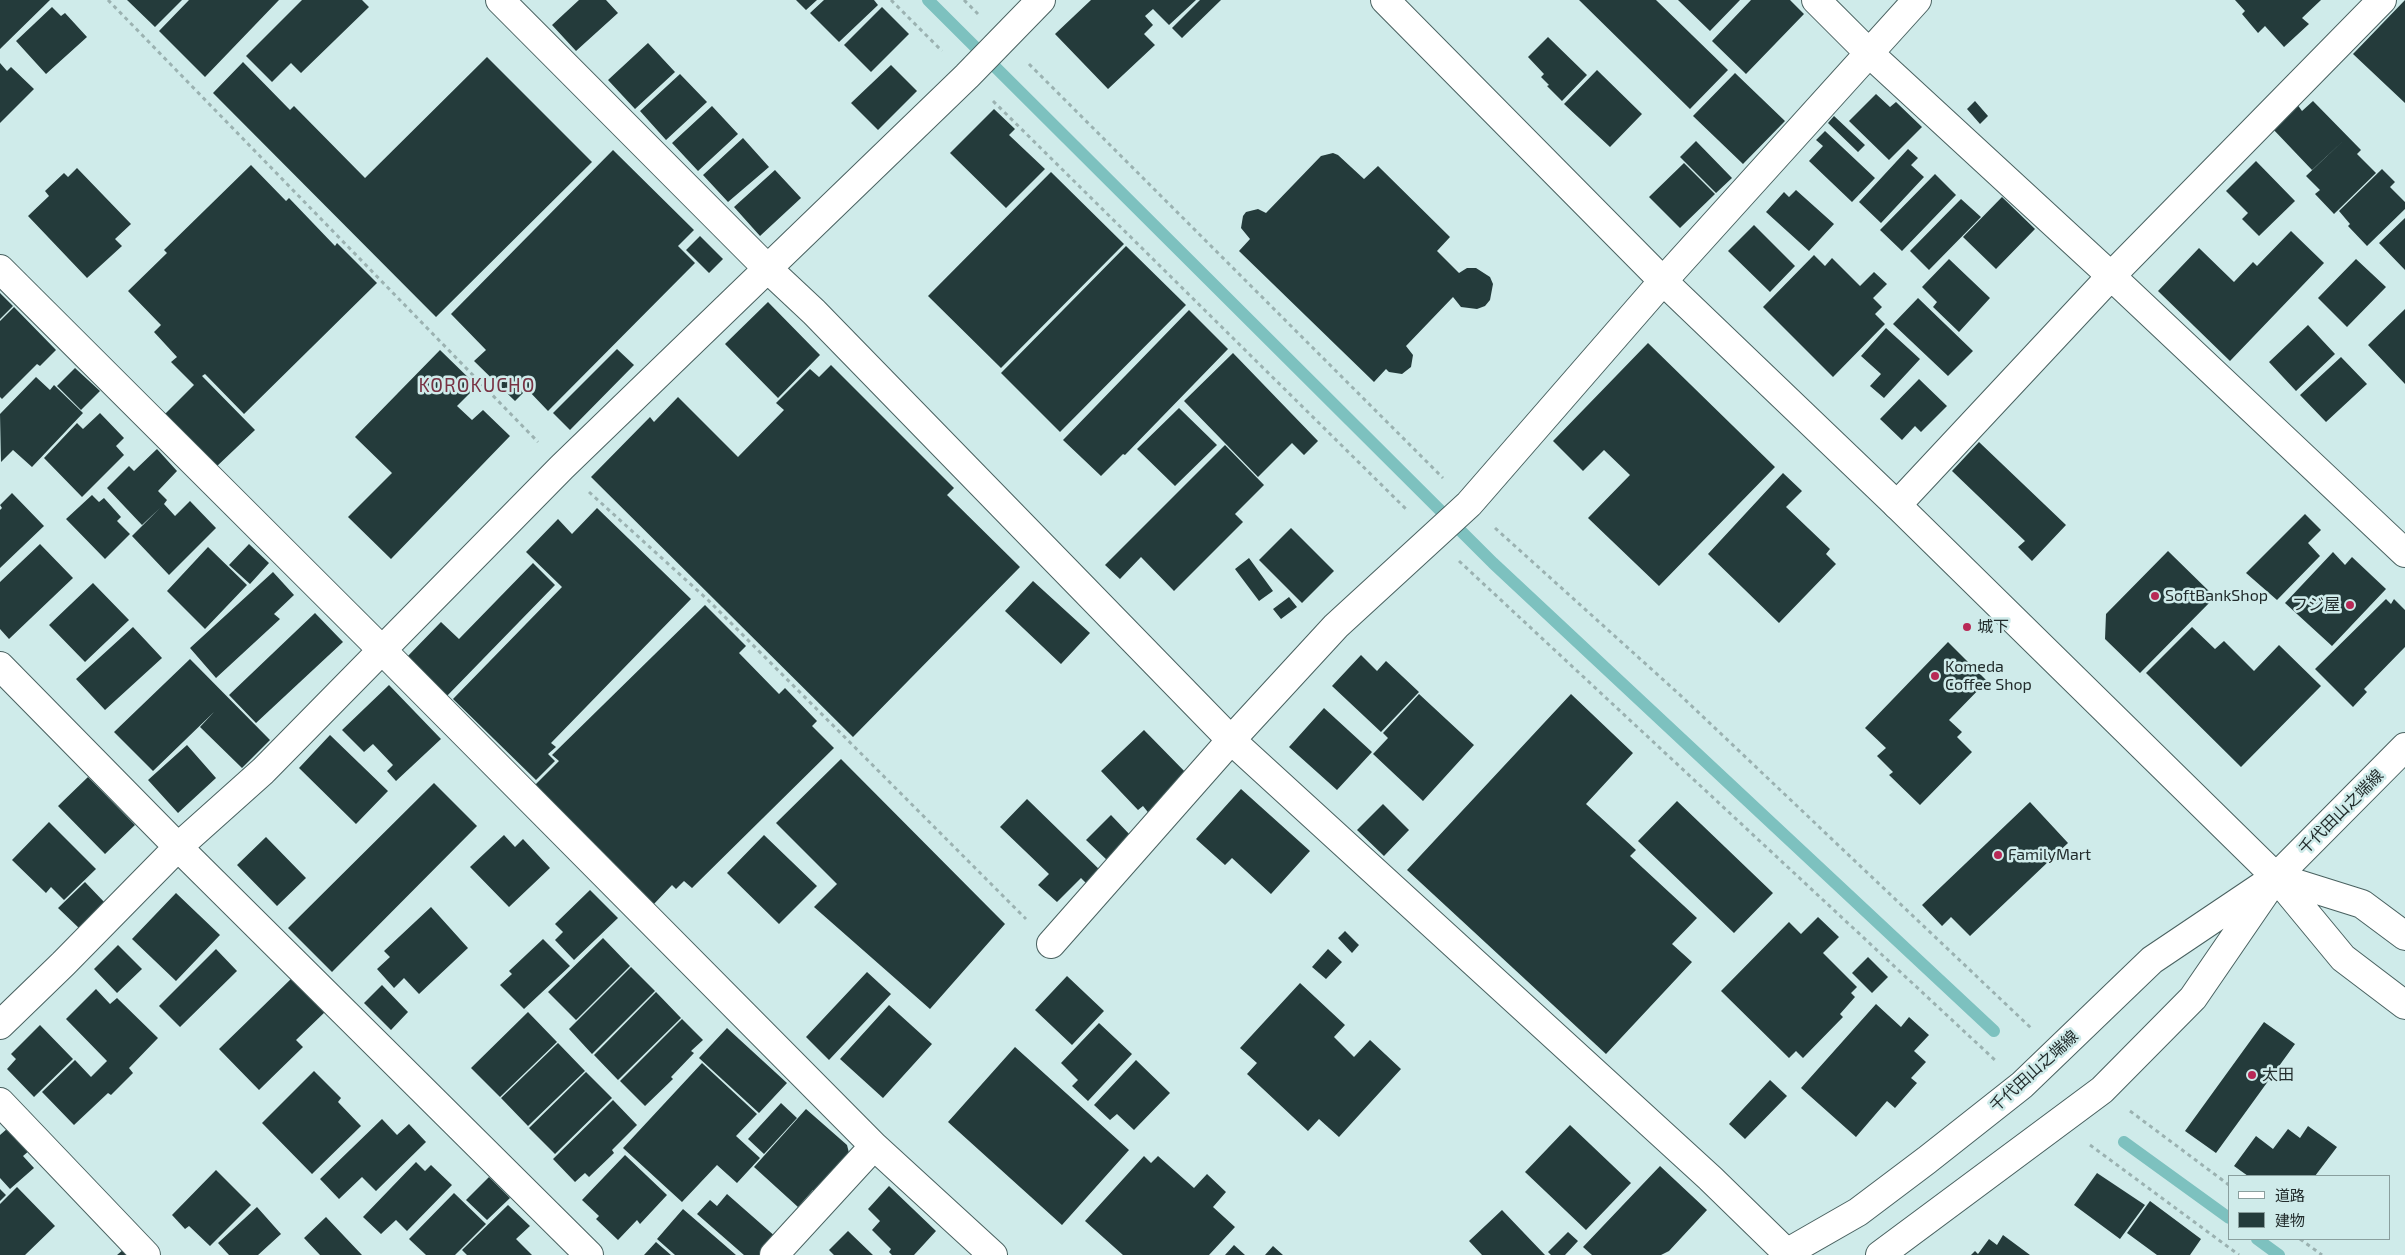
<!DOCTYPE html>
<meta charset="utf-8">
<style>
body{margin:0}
#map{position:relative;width:2405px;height:1255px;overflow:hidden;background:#cfebea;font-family:"Exo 2","Noto Sans JP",sans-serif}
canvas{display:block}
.legend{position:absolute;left:2228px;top:1175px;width:162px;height:65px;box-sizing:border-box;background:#cfebea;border:1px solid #8a9f9e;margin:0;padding:6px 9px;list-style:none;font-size:15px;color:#222c2c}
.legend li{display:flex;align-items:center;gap:10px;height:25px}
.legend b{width:25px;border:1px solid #8a9f9e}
</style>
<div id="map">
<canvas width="2405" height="1255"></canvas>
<ul class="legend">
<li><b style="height:6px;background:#fff"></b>道路</li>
<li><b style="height:14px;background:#243b3b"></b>建物</li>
</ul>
</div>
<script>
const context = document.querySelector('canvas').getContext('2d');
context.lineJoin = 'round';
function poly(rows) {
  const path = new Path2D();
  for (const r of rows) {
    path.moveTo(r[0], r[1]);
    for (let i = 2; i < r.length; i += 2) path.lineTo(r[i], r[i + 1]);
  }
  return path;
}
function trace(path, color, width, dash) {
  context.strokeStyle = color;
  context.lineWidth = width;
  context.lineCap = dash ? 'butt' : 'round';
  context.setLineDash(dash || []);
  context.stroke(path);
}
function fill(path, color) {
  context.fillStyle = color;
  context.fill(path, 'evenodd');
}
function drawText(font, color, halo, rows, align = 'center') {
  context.font = font + ' "Exo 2","Noto Sans JP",sans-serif';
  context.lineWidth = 5;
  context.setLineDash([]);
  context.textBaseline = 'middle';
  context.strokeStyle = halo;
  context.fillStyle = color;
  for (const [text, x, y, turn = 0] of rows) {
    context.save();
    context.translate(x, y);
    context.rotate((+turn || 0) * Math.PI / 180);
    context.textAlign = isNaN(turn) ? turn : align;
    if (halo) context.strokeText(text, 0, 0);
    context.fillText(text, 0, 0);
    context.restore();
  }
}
const stream = poly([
 [928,0,1493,563,1994,1031],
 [2124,1142,2229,1218],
 [2257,1239,2279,1255]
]);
const building = poly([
 [0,0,50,0,0,49],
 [127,0,182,0,155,27],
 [189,0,279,0,205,77,159,31],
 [302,0,362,0,369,7,301,73,291,63,272,82,246,56],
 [579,0,606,0,618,13,576,51,552,25],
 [796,0,817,0,806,10],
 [824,0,874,0,878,5,839,42,810,13],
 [1091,0,1196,0,1169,25,1153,9,1145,16,1153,25,1144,34,1155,45,1108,89,1055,34],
 [1200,0,1221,0,1182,38,1172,28],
 [1579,0,1656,0,1728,70,1690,109],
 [1678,0,1740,0,1710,31],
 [1751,0,1790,0,1804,14,1746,74,1712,41],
 [2235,0,2321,0,2302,18,2309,24,2284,47,2265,26,2258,33,2242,14,2245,11],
 [2405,0,2405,103,2353,54],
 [52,7,61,16,65,13,87,37,46,74,16,41],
 [882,7,909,34,871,72,844,45],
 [1548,37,1587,75,1562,101,1547,86,1549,85,1541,77,1544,74,1528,57],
 [648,43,675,72,635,109,608,80],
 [487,57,592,162,436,317,213,93,243,62,290,110,294,106,365,178],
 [0,63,7,71,11,67,34,89,0,123],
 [891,65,917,91,878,130,851,103],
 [1597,70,1642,114,1610,147,1564,104],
 [1735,73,1785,121,1743,164,1693,116],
 [680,74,707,102,666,140,640,111],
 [1876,94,1890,107,1896,102,1922,127,1889,160,1849,121],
 [1975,101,1988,116,1980,124,1967,109],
 [2313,101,2361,150,2357,154,2376,173,2334,214,2315,194,2320,190,2306,176,2343,141,2312,170,2272,128,2297,104,2302,111],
 [712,106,738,134,698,171,672,143],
 [994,109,1015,129,1009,135,1045,169,1006,208,950,153],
 [1834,116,1865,145,1858,152,1828,123],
 [1825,131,1875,178,1852,202,1809,161,1823,146,1816,140],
 [743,138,769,167,728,202,703,175],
 [1696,141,1732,178,1716,193,1680,157],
 [1908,149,1918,158,1911,165,1924,177,1881,223,1859,202],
 [613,150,694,230,678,246,695,263,548,411,527,389,515,401,474,361,486,350,451,314],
 [1333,153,1338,155,1364,179,1378,166,1450,237,1437,251,1459,273,1467,268,1476,268,1490,277,1493,284,1490,300,1485,306,1477,309,1461,307,1453,297,1406,346,1413,355,1411,367,1402,374,1389,372,1386,369,1374,382,1239,251,1250,239,1241,228,1243,216,1246,212,1258,209,1266,213,1321,156],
 [2256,161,2295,201,2259,236,2242,219,2248,213,2226,191],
 [1684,163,1715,194,1680,228,1649,197],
 [251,165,286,201,289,198,335,246,337,243,377,283,244,414,205,374,202,376,255,430,215,468,164,415,194,385,171,362,177,357,154,332,161,325,128,291,167,253,164,250],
 [77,168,131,224,115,239,122,246,87,278,28,216,49,196,45,191,64,173,68,177],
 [2382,169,2395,182,2390,187,2405,202,2405,209,2367,246,2348,226,2350,224,2339,211],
 [775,170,801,198,760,236,734,207],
 [1051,172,1124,244,1001,368,928,296],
 [1935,174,1956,195,1902,251,1880,230],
 [1796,190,1834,224,1809,251,1766,212,1784,192,1789,197],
 [2002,197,2035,229,1996,269,1963,237],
 [1961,199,1981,217,1929,270,1910,251],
 [2405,218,2405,270,2379,243],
 [1754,225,1795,266,1770,292,1728,251],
 [2291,231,2324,263,2230,361,2158,291,2199,248,2234,282,2253,262,2257,266],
 [700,236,723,259,709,273,686,250],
 [1126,246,1186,305,1060,432,1001,373],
 [1814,255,1825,266,1832,258,1860,286,1874,272,1887,284,1873,298,1882,307,1875,314,1885,324,1833,377,1763,307],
 [1949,259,1990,298,1959,332,1933,307,1937,302,1922,287],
 [2356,259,2386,287,2347,327,2318,298],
 [0,293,13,306,0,319],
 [1918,298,1973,351,1948,376,1893,324],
 [768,302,820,355,778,398,725,344],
 [14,307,56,350,40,366,37,364,2,399,0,397,0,321],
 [2405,309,2405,384,2368,345],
 [1189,310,1228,349,1125,455,1123,454,1101,476,1063,440],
 [2308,325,2335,354,2296,391,2269,362],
 [1886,328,1920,359,1884,398,1870,386,1881,374,1861,356],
 [1648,343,1775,467,1659,586,1588,518,1630,475,1604,450,1583,471,1553,441],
 [617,349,634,365,570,430,553,413],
 [440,350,477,386,457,406,472,420,483,410,510,436,391,559,348,517,392,473,355,437],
 [1233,353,1318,441,1304,455,1292,443,1258,477,1184,401],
 [2341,357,2367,384,2326,422,2300,395],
 [831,365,954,488,947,495,1020,567,853,737,591,477,650,417,654,422,678,397,738,457,784,410,776,403,810,369,819,377],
 [75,368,100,391,81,410,57,386],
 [36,377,50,390,54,385,83,413,32,467,13,450,1,462,0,414],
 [1919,379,1947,406,1921,432,1915,426,1902,440,1880,419],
 [1179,408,1217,445,1175,486,1137,449],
 [100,413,124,438,116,446,124,455,82,497,44,458,77,423,83,429],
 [1979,442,2066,525,2032,561,2018,547,2025,541,1952,471],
 [1225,445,1264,485,1235,514,1243,522,1174,591,1141,557,1120,579,1105,565],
 [157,449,177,471,158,491,167,500,164,504,175,516,190,501,216,528,169,575,132,536,160,508,142,525,107,488,129,466,134,471],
 [1783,473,1802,491,1786,507,1830,549,1826,554,1836,564,1779,623,1708,554],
 [12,493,44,526,0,568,0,510,2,508,0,505],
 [92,495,99,502,104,498,121,517,117,521,130,534,105,559,66,519],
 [597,508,691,599,551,743,556,747,548,754,555,761,536,780,453,699,562,587,526,552,558,519,572,534],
 [2305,514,2321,530,2308,543,2320,556,2277,600,2246,573],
 [1291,528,1334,571,1302,603,1259,560],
 [40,544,73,578,9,639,0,629,0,582],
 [249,544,269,563,250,584,229,565],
 [208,547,247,585,205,629,167,591],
 [2168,551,2215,597,2140,673,2105,639,2106,614],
 [2333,552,2345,565,2352,557,2386,589,2332,646,2285,603],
 [1249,558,1273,591,1259,601,1235,569],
 [533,563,555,585,446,697,406,658,441,622,459,639],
 [273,572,294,595,274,614,280,619,216,678,190,648],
 [1033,581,1090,633,1061,664,1005,611],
 [93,583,129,620,85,662,49,625],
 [1289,597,1297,607,1281,619,1273,609],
 [2386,599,2391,604,2394,599,2405,610,2405,647,2364,689,2367,692,2353,707,2315,669],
 [705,605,746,646,739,653,779,694,785,688,817,721,812,726,834,748,692,888,684,881,676,889,672,885,653,905,535,785,559,761,552,755],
 [315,613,343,642,256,723,229,695],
 [133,627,162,658,105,710,76,679],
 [2192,627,2215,649,2224,641,2254,671,2279,645,2321,686,2241,767,2146,673],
 [1948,642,1987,681,1949,720,1962,732,1957,737,1972,752,1920,805,1889,775,1893,772,1877,756,1886,748,1865,728],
 [1361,655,1377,671,1386,661,1419,692,1381,732,1332,686],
 [190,659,270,740,242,768,200,727,214,712,153,771,114,732],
 [389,685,441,739,396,781,387,771,393,765,373,744,364,752,342,730],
 [1419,694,1474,745,1423,801,1373,754,1388,738,1383,733],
 [1571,694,1633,753,1586,804,1636,850,1630,856,1697,918,1672,944,1692,962,1606,1054,1407,870],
 [1324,708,1372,752,1337,790,1289,747],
 [1144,730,1191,778,1151,816,1143,806,1138,810,1101,771],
 [330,735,388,791,356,824,299,768],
 [187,745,216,778,178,813,148,780],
 [841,759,1005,924,930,1009,814,907,837,884,776,823],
 [88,777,135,825,105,854,58,806],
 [434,783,477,826,332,972,288,928],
 [1241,789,1310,851,1271,894,1232,858,1225,865,1196,839],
 [1027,799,1103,873,1090,887,1081,878,1057,902,1038,885,1049,874,1000,827],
 [1677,801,1773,893,1734,933,1638,841],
 [2030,802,2068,843,1970,936,1951,917,1942,926,1922,905],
 [1383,804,1409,830,1384,856,1357,830],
 [1111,815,1132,837,1108,861,1086,840],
 [49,822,96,869,64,900,51,887,46,893,12,860],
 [504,835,515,847,523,839,550,868,509,907,470,867],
 [764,835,817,886,779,924,727,873],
 [266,837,306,878,277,906,237,865],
 [85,882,106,904,80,929,58,908],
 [590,890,618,918,574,960,555,940,563,932,555,924],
 [176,893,220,935,176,981,132,939],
 [431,907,468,948,419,994,404,978,394,988,377,969,390,957,384,951],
 [1818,917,1839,937,1823,953,1857,987,1851,993,1855,997,1840,1014,1843,1017,1803,1058,1796,1051,1789,1058,1721,991,1789,922,1801,934],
 [1345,931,1359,945,1352,953,1338,938],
 [603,938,630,966,576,1020,548,992],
 [543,939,570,966,524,1009,500,985,512,974,509,971],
 [118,945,142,969,117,993,94,969],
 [216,949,237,971,180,1027,159,1006],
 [1328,949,1342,962,1326,979,1312,967],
 [1868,957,1888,977,1872,993,1852,973],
 [631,967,655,991,592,1054,569,1029],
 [867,972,891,994,829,1060,806,1037],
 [1067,976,1104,1011,1072,1045,1035,1010],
 [293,977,326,1011,296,1040,303,1047,259,1090,219,1049],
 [1300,983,1345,1025,1334,1037,1354,1057,1370,1040,1401,1069,1339,1137,1319,1119,1308,1131,1247,1074,1257,1063,1240,1048],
 [382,985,408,1012,391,1030,364,1003],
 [96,989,110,1004,117,998,158,1038,129,1068,133,1073,111,1095,108,1093,74,1125,42,1092,75,1060,91,1077,107,1061,66,1019],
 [656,992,681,1018,618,1080,594,1055],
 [1876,1004,1901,1027,1909,1017,1929,1035,1914,1051,1926,1062,1911,1078,1917,1083,1895,1108,1887,1101,1856,1137,1801,1088],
 [889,1005,932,1044,883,1098,840,1059],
 [528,1012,557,1042,500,1097,471,1068],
 [682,1019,703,1040,691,1051,694,1053,671,1077,673,1079,645,1106,620,1081],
 [2264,1022,2295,1044,2216,1153,2185,1131],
 [1099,1023,1132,1054,1088,1101,1072,1086,1078,1080,1061,1063],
 [40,1025,73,1059,34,1097,7,1069,16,1059,11,1054],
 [727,1028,787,1083,759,1113,699,1058],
 [558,1043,585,1071,528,1126,501,1098],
 [1015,1047,1129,1150,1062,1225,948,1122],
 [1136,1060,1170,1093,1134,1130,1117,1114,1110,1120,1094,1105],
 [702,1063,757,1114,736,1136,760,1158,737,1183,717,1165,682,1202,623,1148],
 [314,1071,341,1098,338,1102,361,1126,312,1174,262,1123],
 [586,1072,612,1098,555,1154,529,1128],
 [1770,1080,1787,1096,1745,1139,1729,1124],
 [613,1100,637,1125,612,1150,614,1153,589,1177,585,1173,575,1182,553,1159],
 [781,1103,797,1118,764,1154,748,1139],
 [806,1109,847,1145,849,1153,836,1167,839,1170,818,1194,813,1190,798,1207,754,1167],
 [382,1119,397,1135,409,1124,426,1142,376,1191,362,1177,339,1199,320,1179],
 [1570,1125,1631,1183,1586,1230,1525,1172],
 [2308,1126,2337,1147,2315,1176,2248,1176,2234,1166,2256,1136,2273,1149,2288,1129,2300,1138],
 [8,1128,30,1150,23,1156,34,1168,10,1189,0,1178,0,1135],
 [625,1155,667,1195,640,1224,637,1220,618,1240,596,1219,599,1216,582,1200],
 [1144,1156,1151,1163,1158,1156,1194,1188,1207,1174,1226,1192,1213,1207,1235,1227,1209,1255,1123,1255,1085,1221],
 [416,1162,425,1171,431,1165,452,1185,407,1231,396,1220,381,1234,363,1217],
 [1660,1166,1707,1210,1669,1251,1661,1255,1592,1255,1583,1247],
 [216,1170,251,1205,210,1246,189,1226,185,1229,172,1215],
 [2097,1173,2145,1205,2120,1239,2074,1205],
 [489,1177,510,1198,487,1220,466,1200],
 [889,1186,936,1231,914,1255,892,1255,889,1252,891,1249,872,1230,880,1221,868,1209],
 [17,1187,55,1226,25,1255,0,1255,0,1204],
 [0,1189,6,1195,0,1201],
 [454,1193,486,1224,455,1255,426,1255,409,1239],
 [727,1194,777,1238,762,1255,744,1255,697,1214,710,1200,717,1206],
 [2150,1201,2201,1239,2190,1255,2157,1255,2127,1233],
 [508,1205,530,1226,516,1239,532,1255,467,1255,462,1250],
 [257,1207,281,1234,258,1255,229,1255,218,1243],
 [683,1209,736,1255,675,1255,657,1239],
 [1502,1210,1545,1255,1482,1255,1469,1241],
 [326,1217,362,1255,320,1255,304,1238],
 [848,1231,873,1255,834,1255,829,1250],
 [1568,1232,1578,1241,1565,1255,1551,1255,1548,1252],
 [2003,1235,2030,1255,1971,1255,1975,1251,1978,1254,1989,1239,1997,1245],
 [656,1242,671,1255,644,1255],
 [1234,1245,1245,1255,1225,1255],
 [1273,1246,1283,1255,1265,1255],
 [124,1249,130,1255,117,1255]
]);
const path = poly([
 [108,0,538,442],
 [891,0,942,51],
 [964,0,978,14],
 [1029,64,1443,478],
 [993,101,1408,511],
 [589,492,708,600,1026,919],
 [1495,528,1679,694,2031,1028],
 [1459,561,1996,1061],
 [2130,1111,2229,1185],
 [2090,1145,2239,1255],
 [2300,1239,2322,1255]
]);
const minor = poly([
 [500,0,767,268,814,312,1231,740,1710,1178,1787,1253],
 [1816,0,1869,53,2111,276,2405,553],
 [0,269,382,650,874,1146,993,1255],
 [1897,505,2111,276,2382,0],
 [0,666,178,847,589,1255],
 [1051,944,1231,740,1336,626,1469,504,1663,281,1917,0],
 [0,1025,63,964,178,847,263,771,562,467,967,76,1041,0],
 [0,1102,146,1255],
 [774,1255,874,1146]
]);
const tertiary = poly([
 [1385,0,1663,281,1897,505,2276,877,2343,958,2405,1005],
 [2276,877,2362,904,2405,936],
 [1783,1255,1858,1212,1927,1160,2022,1085,2152,960,2265,884],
 [1880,1255,2102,1090,2193,998,2276,877,2405,747]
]);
const markers = [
 [2155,596,5,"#b82956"],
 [2350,605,5,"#b82956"],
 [1967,627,5,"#b82956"],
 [1935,676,5,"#b82956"],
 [1998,855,5,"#b82956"],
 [2252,1075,5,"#b82956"]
];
const poiNames = [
 ["SoftBankShop",2165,596],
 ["フジ屋",2340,605,"right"],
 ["城下",1977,627],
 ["Komeda",1945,667],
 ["Coffee Shop",1945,685],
 ["FamilyMart",2008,855],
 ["太田",2262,1075]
];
const streetNames = [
 ["千代田山之端線",2341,812,-45],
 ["千代田山之端線",2034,1071,-42]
];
const quarterNames = [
 ["KOROKUCHO",477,386]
];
trace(stream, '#7dc1bf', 12);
fill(building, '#243b3b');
trace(minor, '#496160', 30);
trace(tertiary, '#496160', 30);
trace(path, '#9bb2b1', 3, [4, 4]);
trace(minor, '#fff', 28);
trace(tertiary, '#fff', 28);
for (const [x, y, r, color] of markers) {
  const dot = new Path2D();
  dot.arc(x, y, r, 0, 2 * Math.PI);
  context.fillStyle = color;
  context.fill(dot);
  trace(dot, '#cfebea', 2);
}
drawText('16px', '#222c2c', '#cfebea', poiNames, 'left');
drawText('16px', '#222c2c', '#cfebea', streetNames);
context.letterSpacing = '1px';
drawText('19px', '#793243', '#cfebea', quarterNames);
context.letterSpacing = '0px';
</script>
